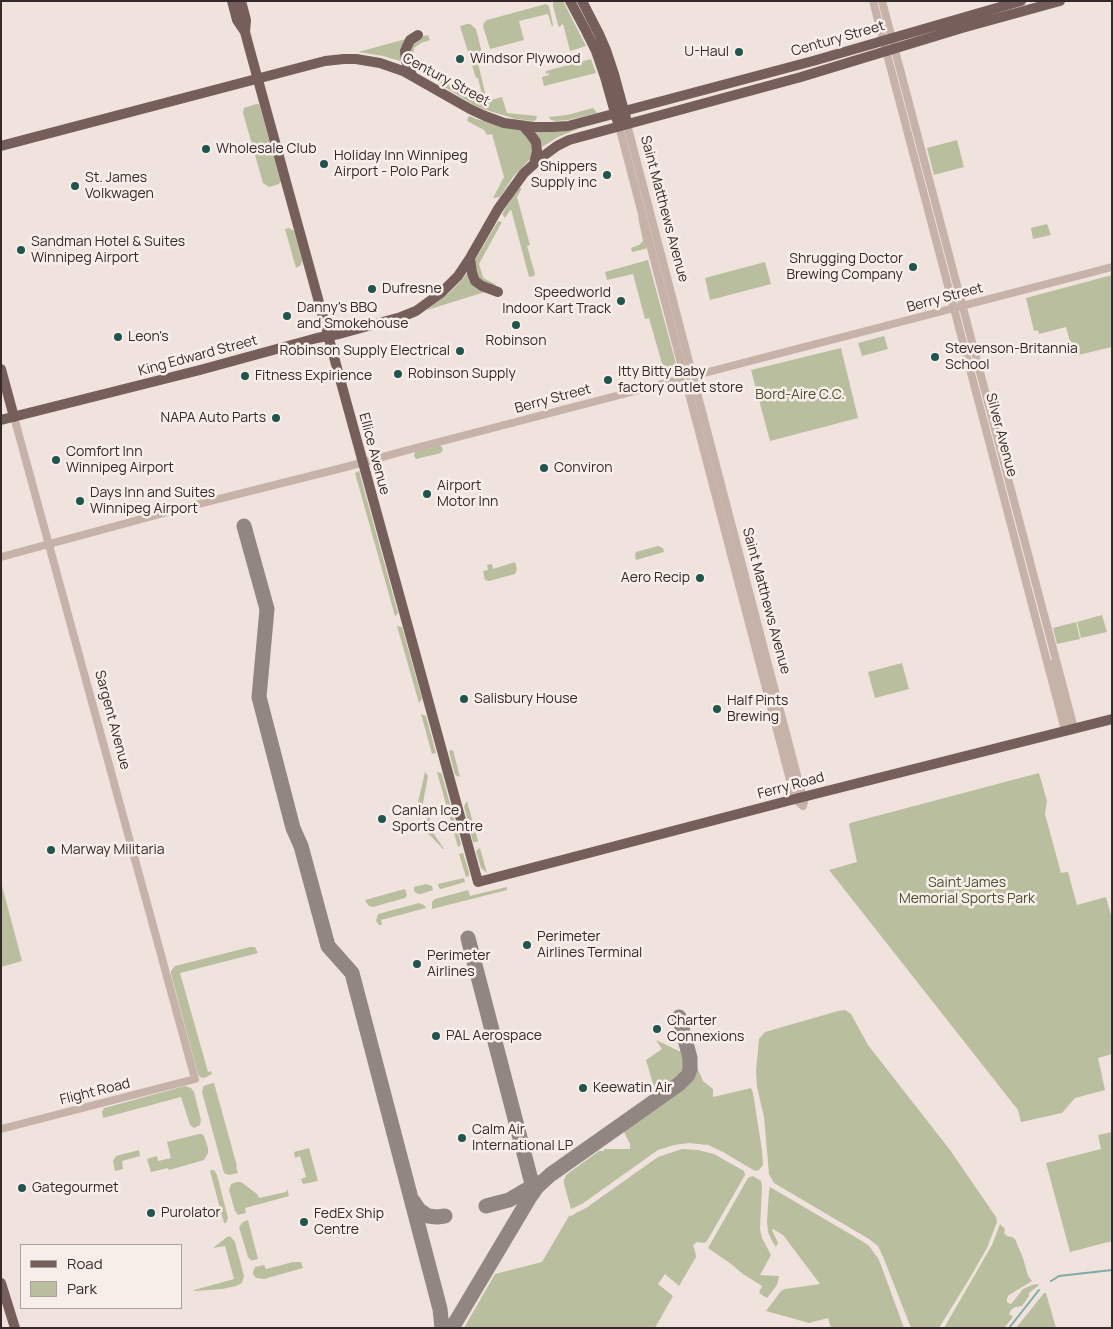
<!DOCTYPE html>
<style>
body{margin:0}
#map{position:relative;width:1113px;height:1329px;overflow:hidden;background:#f0e3dd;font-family:Manrope,sans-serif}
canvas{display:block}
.frame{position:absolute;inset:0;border:2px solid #352a29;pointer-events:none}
.legend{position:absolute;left:20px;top:1244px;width:162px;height:65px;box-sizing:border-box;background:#f8eee9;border:1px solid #aaa09c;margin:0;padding:6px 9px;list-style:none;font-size:15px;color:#352a29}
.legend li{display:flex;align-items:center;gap:10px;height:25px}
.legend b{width:25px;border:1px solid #aaa09c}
</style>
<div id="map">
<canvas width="1113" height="1329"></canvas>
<div class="frame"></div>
<ul class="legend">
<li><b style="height:6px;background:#765f5b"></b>Road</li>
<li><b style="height:14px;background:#b9be9e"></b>Park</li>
</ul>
</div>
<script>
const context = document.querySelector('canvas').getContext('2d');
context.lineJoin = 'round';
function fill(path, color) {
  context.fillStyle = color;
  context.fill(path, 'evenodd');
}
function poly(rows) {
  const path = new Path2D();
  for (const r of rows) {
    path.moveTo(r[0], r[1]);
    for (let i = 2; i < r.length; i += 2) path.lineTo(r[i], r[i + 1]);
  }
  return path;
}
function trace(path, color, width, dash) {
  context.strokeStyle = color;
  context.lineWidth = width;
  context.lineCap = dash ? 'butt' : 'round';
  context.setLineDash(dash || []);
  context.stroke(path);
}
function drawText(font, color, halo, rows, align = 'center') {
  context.font = font + ' Manrope,sans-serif';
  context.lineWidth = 5;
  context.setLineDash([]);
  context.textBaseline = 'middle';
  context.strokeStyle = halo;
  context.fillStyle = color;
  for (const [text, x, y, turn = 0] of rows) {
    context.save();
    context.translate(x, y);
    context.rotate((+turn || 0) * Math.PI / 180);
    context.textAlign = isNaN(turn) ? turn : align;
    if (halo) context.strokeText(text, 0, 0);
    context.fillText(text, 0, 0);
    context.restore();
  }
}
const green = poly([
 [555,1,563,1,586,46,570,51,563,24,559,27,558,25,553,6,553,3],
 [546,4,549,6,553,25,552,27,548,14,519,21,524,40,490,49,483,26,484,23,487,20],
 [467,24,470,24,476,29,484,61,478,63,487,101,502,97,507,113,537,116,536,120,534,121,516,119,486,110,474,105,412,67,408,49,419,37,428,35,430,40,421,43,414,48,413,56,416,63,464,94,482,103,484,103,478,78,476,78,460,26],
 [406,39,402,59,400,61,383,56,358,52],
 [591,59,596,73,544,86,542,77,549,75,549,73,546,74,546,71],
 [256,104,259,104,281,181,279,184,269,187,263,183,243,113,244,108],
 [593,108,597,113,568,120,556,121,551,120,549,117,567,115],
 [470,116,476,119,524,131,533,140,532,157,513,177,500,197,493,198,504,177,492,134,487,135,484,130,467,121,468,117],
 [578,129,558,137,542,147,540,140,535,131],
 [957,140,964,167,934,175,927,148],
 [522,188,517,197,530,245,527,246,535,274,534,276,529,277,511,209,505,218,502,214,518,189],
 [638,217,640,217,647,247,645,249,632,252,631,248,639,245,643,241],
 [498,221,502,222,479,264,483,277,485,279,495,284,496,285,494,286,478,281,474,262],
 [1047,224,1051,235,1033,239,1031,228],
 [289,228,294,231,302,260,301,265,296,268,285,229],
 [648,260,678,371,655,377,654,370,663,367,649,318,645,319,633,274,607,280,605,272],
 [765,262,771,284,710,300,705,278],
 [469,271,488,291,427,310,449,293,460,282],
 [1112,275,1112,347,1074,356,1066,327,1039,334,1038,330,1034,331,1026,298],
 [884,336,888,349,862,356,858,343],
 [841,348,858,418,770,441,751,370],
 [440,445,443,449,441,453,416,459,414,456,415,452],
 [359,471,398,613,395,616,355,473],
 [658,546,663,548,664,552,636,560,635,555,636,552],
 [515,562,517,569,515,574,489,581,485,580,483,571,488,570,487,565,492,564,493,569],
 [1102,615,1107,632,1081,638,1077,622],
 [1076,622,1080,639,1057,644,1053,628],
 [397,626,402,627,422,699,419,703],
 [1055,659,1074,728,1065,730,1048,661],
 [902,663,909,689,875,698,868,672],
 [421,714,426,716,436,753,432,754],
 [453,750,460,777,455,775,449,751],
 [425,772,428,776,422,808,418,812,416,811],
 [437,772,441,773,442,775,461,844,459,847,458,847],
 [1039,773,1047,801,1045,814,1061,873,1068,872,1077,905,1106,897,1112,919,1112,1054,1098,1058,1105,1090,1075,1098,1062,1113,1021,1122,1018,1110,829,870,857,862,849,825,850,823],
 [467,801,478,841,476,842,473,842,464,806],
 [429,817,434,834,444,849,443,849,423,828,426,825,423,822],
 [480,848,487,873,481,868,476,851],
 [463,853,469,872,469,876,466,877,459,854],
 [464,878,465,882,441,889,439,888,438,884],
 [1,882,22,961,1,967],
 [426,884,432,886,433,890,421,894,418,894,414,891,414,887],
 [507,887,507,890,432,909,432,902,435,899,468,890,470,896],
 [405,889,407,895,405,898,373,907,369,906,366,902,365,900],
 [419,903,424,905,426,908,381,920,382,925,379,925,376,921,378,914],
 [250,947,255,947,258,953,180,973,208,1072,211,1071,212,1074,204,1078,200,1077,198,1074,171,974,171,971,175,966],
 [845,1010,851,1014,868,1045,950,1150,996,1217,997,1222,987,1248,971,1276,939,1328,911,1328,884,1259,878,1246,869,1239,774,1183,769,1174,764,1117,757,1087,756,1071,759,1039,765,1032,838,1011],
 [656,1040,681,1052,684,1062,682,1070,678,1075,657,1091,654,1087,646,1060,662,1049],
 [696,1065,703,1081,713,1089,713,1097,751,1088,753,1093,762,1150,763,1165,759,1170,755,1171,723,1152,708,1145,708,1144,707,1145,689,1143,674,1145,658,1150,582,1204,571,1209,564,1184,564,1180,566,1175,599,1151,604,1151,604,1149,630,1149,630,1144,623,1130,687,1085,693,1076],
 [214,1083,237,1166,236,1167,238,1173,229,1175,224,1173,202,1092,203,1087,206,1085],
 [185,1086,191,1088,194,1092,201,1120,200,1125,194,1128,190,1125,181,1097,103,1118,102,1112,104,1108,108,1107],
 [1112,1132,1112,1241,1070,1252,1046,1163,1101,1149,1098,1135],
 [199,1134,202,1134,204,1136,208,1148,208,1153,204,1160,169,1170,168,1168,151,1172,147,1159,157,1156,158,1161,171,1158,167,1142],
 [309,1148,318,1181,303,1184,301,1179,306,1177,300,1156,295,1158,294,1152],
 [682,1149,698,1150,714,1154,744,1171,745,1175,707,1241,704,1243,697,1242,693,1245,695,1251,696,1257,679,1286,665,1274,658,1284,673,1296,655,1328,464,1328,495,1274,542,1262,569,1216,574,1215,574,1214,586,1208,658,1157],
 [139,1150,140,1156,122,1161,123,1169,115,1171,113,1161,116,1156],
 [212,1170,214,1170,217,1175,227,1214,228,1218,226,1223,224,1223,210,1171],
 [753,1176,761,1181,762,1187,760,1229,762,1238,771,1255,760,1275,779,1276,777,1285,767,1298,759,1293,762,1286,743,1274,731,1264,708,1248,748,1178],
 [237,1182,241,1182,257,1194,259,1198,286,1192,287,1189,289,1196,245,1208,246,1213,238,1215,235,1211,229,1190,231,1184],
 [770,1187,862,1241,869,1246,878,1258,881,1265,904,1328,831,1328,828,1318,809,1323,766,1311,781,1291,785,1289,820,1284,783,1235,773,1229,772,1230,778,1243,776,1247,771,1239,768,1232,767,1221,769,1191],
 [248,1220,258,1259,254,1260,251,1260,248,1257,239,1227,243,1222],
 [1000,1224,1005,1229,1004,1233,1007,1236,1012,1237,1015,1239,1023,1258,1028,1276,1032,1281,1009,1295,1007,1298,1007,1302,1010,1304,1012,1303,1023,1289,1032,1285,1038,1284,1039,1285,1029,1293,1029,1296,1022,1306,1015,1307,1011,1310,1009,1314,1013,1317,1004,1328,944,1328,992,1245],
 [230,1236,235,1242,244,1276,242,1283,236,1286,222,1289,194,1291,194,1290,234,1279,225,1246,213,1248,227,1237],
 [293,1262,301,1262,303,1268,264,1279,256,1278,253,1274,253,1272,255,1267,264,1265,266,1269],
 [1044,1293,1046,1293,1056,1328,1016,1328]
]);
const stream = poly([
 [1051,1281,1059,1276,1112,1270],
 [1009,1328,1039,1290]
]);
const taxiway = poly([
 [244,526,267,609,259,697,293,828,301,846,328,946,352,973,440,1309,442,1328],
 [530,1197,537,1187,550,1175,679,1084,688,1075,690,1069,690,1058,679,1017],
 [413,1201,419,1210,428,1216,437,1217,445,1216],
 [486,1206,509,1200,538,1183],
 [452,1328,530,1197,532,1187,531,1180,468,938]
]);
const minor = poly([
 [873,1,1065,730],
 [882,1,1074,728],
 [627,124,804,802],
 [619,126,795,799,803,806],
 [1,557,175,510,346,467,408,450,1112,267],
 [1,1129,195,1079,14,417]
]);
const major = poly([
 [232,1,237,20,245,32],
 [241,1,246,20,245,32,249,47,478,882,795,799,1112,719],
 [570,1,586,31,596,51,605,77,617,120],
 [582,1,599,34,606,50,614,74,626,118],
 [412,75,406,61,405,51,410,40,418,35],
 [523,126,531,135,536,142,537,151,534,164],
 [1,146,325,61,344,59,356,59,380,63,403,71,470,109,485,116,504,123,534,127,552,127,568,126,813,61,1021,1],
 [470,258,472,273,475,281,482,286,498,292],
 [1,369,14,417],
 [1,420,200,370,317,338,339,334,401,317,416,311,441,293,458,276,470,258,498,209,524,173,542,157,557,146,569,140,801,77,962,28,1060,1],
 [1,1283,15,1328]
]);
const markers = [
 [739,52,5,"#21544e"],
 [460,59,5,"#21544e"],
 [206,149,5,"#21544e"],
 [324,164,5,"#21544e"],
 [607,175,5,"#21544e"],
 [75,186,5,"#21544e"],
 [21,250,5,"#21544e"],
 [913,267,5,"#21544e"],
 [372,289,5,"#21544e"],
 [621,301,5,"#21544e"],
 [287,316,5,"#21544e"],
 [516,325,5,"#21544e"],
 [118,337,5,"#21544e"],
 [460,351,5,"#21544e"],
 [935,357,5,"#21544e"],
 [398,374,5,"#21544e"],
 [245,376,5,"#21544e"],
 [608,380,5,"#21544e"],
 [276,418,5,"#21544e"],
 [56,460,5,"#21544e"],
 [544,468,5,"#21544e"],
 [427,494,5,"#21544e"],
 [80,501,5,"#21544e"],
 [700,578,5,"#21544e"],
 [464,699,5,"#21544e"],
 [717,709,5,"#21544e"],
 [382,819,5,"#21544e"],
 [51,850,5,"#21544e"],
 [527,945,5,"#21544e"],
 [417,964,5,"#21544e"],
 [657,1029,5,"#21544e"],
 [436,1036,5,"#21544e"],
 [583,1088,5,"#21544e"],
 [462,1138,5,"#21544e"],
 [22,1188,5,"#21544e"],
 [151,1213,5,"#21544e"],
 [304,1222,5,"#21544e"]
];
const streetNames = [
 ["Century Street",838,39,-16],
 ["Century Street",446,80,28],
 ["Saint Matthews Avenue",664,209,75],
 ["Berry Street",945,298,-15],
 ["King Edward Street",198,356,-15],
 ["Berry Street",553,399,-15],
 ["Silver Avenue",1001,435,75],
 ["Ellice Avenue",374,454,75],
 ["Saint Matthews Avenue",766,601,75],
 ["Sargent Avenue",112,720,75],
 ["Ferry Road",791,786,-15],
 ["Flight Road",95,1092,-14]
];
const poiNames = [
 ["U-Haul",729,52,"right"],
 ["Windsor Plywood",470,59],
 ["Wholesale Club",216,149],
 ["Holiday Inn Winnipeg",334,156],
 ["Airport - Polo Park",334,172],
 ["Shippers",597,167,"right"],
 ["Supply inc",597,183,"right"],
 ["St. James",85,178],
 ["Volkwagen",85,194],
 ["Sandman Hotel & Suites",31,242],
 ["Winnipeg Airport",31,258],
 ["Shrugging Doctor",903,259,"right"],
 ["Brewing Company",903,275,"right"],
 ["Dufresne",382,289],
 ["Speedworld",611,293,"right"],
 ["Indoor Kart Track",611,309,"right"],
 ["Danny's BBQ",297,308],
 ["and Smokehouse",297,324],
 ["Leon's",128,337],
 ["Robinson",516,341,"center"],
 ["Stevenson-Britannia",945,349],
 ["School",945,365],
 ["Robinson Supply Electrical",450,351,"right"],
 ["Itty Bitty Baby",618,372],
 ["factory outlet store",618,388],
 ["Robinson Supply",408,374],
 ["Fitness Expirience",255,376],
 ["NAPA Auto Parts",266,418,"right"],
 ["Comfort Inn",66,452],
 ["Winnipeg Airport",66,468],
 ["Conviron",554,468],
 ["Airport",437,486],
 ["Motor Inn",437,502],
 ["Days Inn and Suites",90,493],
 ["Winnipeg Airport",90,509],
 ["Aero Recip",690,578,"right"],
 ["Salisbury House",474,699],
 ["Half Pints",727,701],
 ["Brewing",727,717],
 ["Canlan Ice",392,811],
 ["Sports Centre",392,827],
 ["Marway Militaria",61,850],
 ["Perimeter",537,937],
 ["Airlines Terminal",537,953],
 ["Perimeter",427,956],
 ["Airlines",427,972],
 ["Charter",667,1021],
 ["Connexions",667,1037],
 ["PAL Aerospace",446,1036],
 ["Keewatin Air",593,1088],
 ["Calm Air",472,1130],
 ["International LP",472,1146],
 ["Gategourmet",32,1188],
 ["Purolator",161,1213],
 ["FedEx Ship",314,1214],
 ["Centre",314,1230]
];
const parkNames = [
 ["Bord-Aire C.C.",800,395],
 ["Saint James",967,883],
 ["Memorial Sports Park",967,899]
];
fill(green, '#b9be9e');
trace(stream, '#7eaba5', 2);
trace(taxiway, '#928683', 15);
trace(minor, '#c7b2a9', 8);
trace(major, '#765f5b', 10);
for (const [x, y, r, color] of markers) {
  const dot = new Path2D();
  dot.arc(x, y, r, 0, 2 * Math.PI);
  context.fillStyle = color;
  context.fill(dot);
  trace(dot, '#f8eee9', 2);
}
drawText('14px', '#352a29', '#f8eee9', streetNames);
drawText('14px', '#352a29', '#f8eee9', poiNames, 'left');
drawText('14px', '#4b522e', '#f8eee9', parkNames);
</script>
